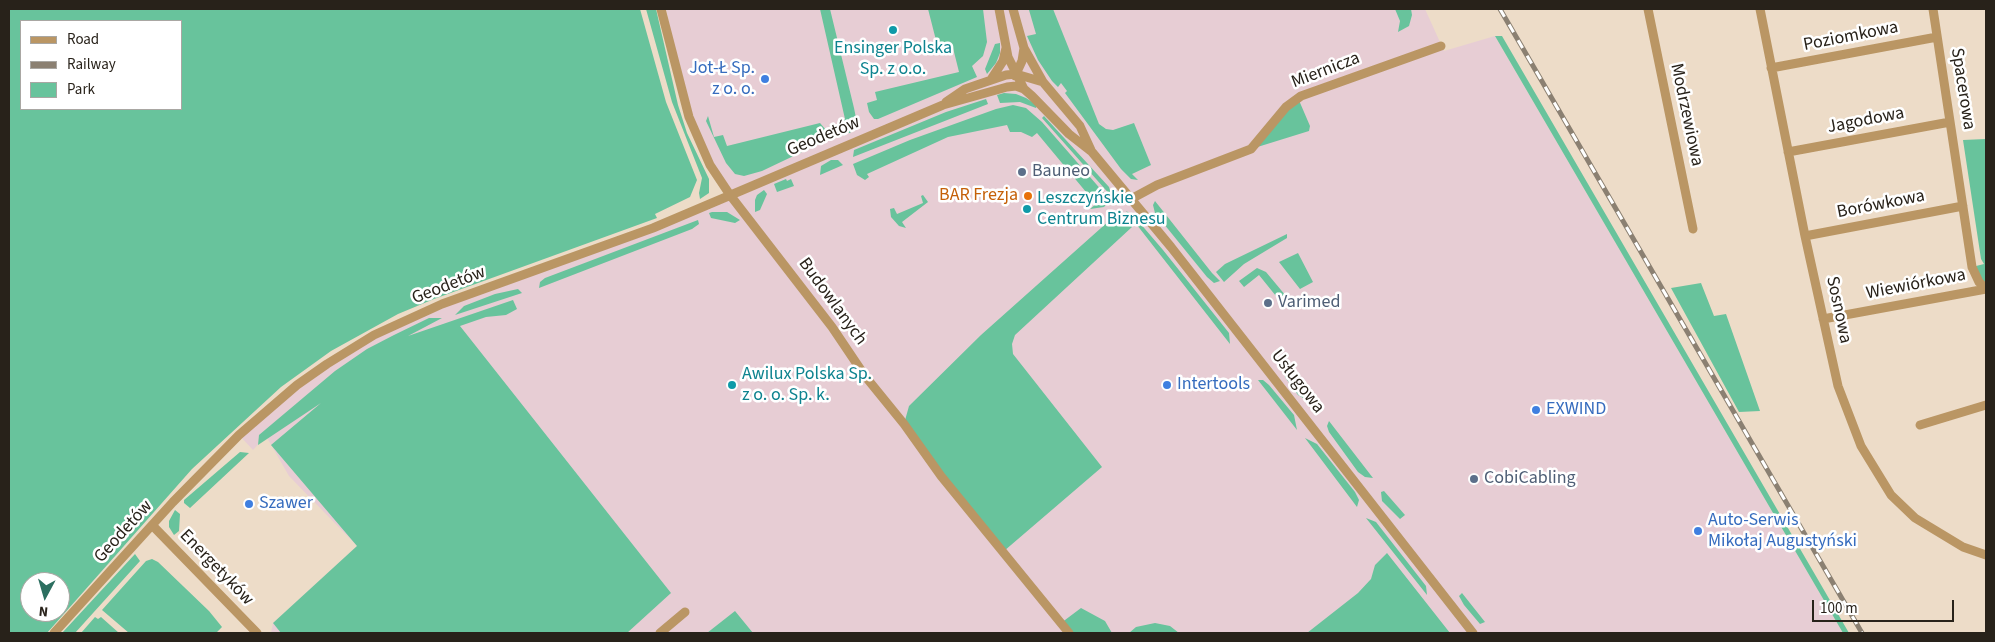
<!DOCTYPE html>
<meta charset="utf-8">
<style>
body{margin:0}
#map{position:relative;width:1995px;height:642px;overflow:hidden;background:#eddcc8;font-family:"Source Sans 3",sans-serif}
canvas{display:block}
.frame{position:absolute;inset:0;border:10px solid #28221a;pointer-events:none}
.legend{position:absolute;left:20px;top:20px;width:162px;height:90px;box-sizing:border-box;background:#fff;border:1px solid #a9a7a3;margin:0;padding:6px 9px;list-style:none;font-size:15px;color:#28221a}
.legend li{display:flex;align-items:center;gap:10px;height:25px}
.legend b{width:25px;border:1px solid #a9a7a3}
.north{position:absolute;left:20px;top:572px;width:50px;height:50px;box-sizing:border-box;background:#fff;border:1px solid #a9a7a3;border-radius:50%;rotate:186deg;font-size:14px;font-weight:700;line-height:20px;text-align:center;color:#28221a}
.north::after{content:'';display:block;margin:auto;width:18px;height:22px;background:#2c6f60;clip-path:polygon(50% 0,100% 100%,50% 72%,0 100%)}
.scale{position:absolute;left:1812px;top:600px;width:142px;height:22px;box-sizing:border-box;border:2px solid #28221a;border-top:0;padding-left:6px;font-size:15px;line-height:18px;white-space:nowrap;color:#28221a;-webkit-text-stroke:4px #fff;paint-order:stroke}
</style>
<div id="map">
<canvas width="1995" height="642"></canvas>
<div class="frame"></div>
<ul class="legend">
<li><b style="height:6px;background:#ba9664"></b>Road</li>
<li><b style="height:6px;background:#8b8072"></b>Railway</li>
<li><b style="height:14px;background:#68c39c"></b>Park</li>
</ul>
<div class="north">N</div>
<div class="scale">100 m</div>
</div>
<script>
const context = document.querySelector('canvas').getContext('2d');
context.lineJoin = 'round';
function fill(path, color) {
  context.fillStyle = color;
  context.fill(path, 'evenodd');
}
function poly(rows) {
  const path = new Path2D();
  for (const r of rows) {
    path.moveTo(r[0], r[1]);
    for (let i = 2; i < r.length; i += 2) path.lineTo(r[i], r[i + 1]);
  }
  return path;
}
function trace(path, color, width, dash) {
  context.strokeStyle = color;
  context.lineWidth = width;
  context.lineCap = dash ? 'butt' : 'round';
  context.setLineDash(dash || []);
  context.stroke(path);
}
function drawText(font, color, halo, rows, align = 'center') {
  context.font = font + ' "Source Sans 3",sans-serif';
  context.lineWidth = 5;
  context.setLineDash([]);
  context.textBaseline = 'middle';
  context.strokeStyle = halo;
  context.fillStyle = color;
  for (const [text, x, y, turn = 0] of rows) {
    context.save();
    context.translate(x, y);
    context.rotate((+turn || 0) * Math.PI / 180);
    context.textAlign = isNaN(turn) ? turn : align;
    if (halo) context.strokeText(text, 0, 0);
    context.fillText(text, 0, 0);
    context.restore();
  }
}
const industrial = poly([
 [666,9,1425,9,1444,51,1495,36,1843,633,271,633,273,623,357,546,289,476,266,436,253,450,239,435,267,410,374,335,730,195,689,117]
]);
const green = poly([
 [9,9,640,9,666,102,697,180,690,197,655,214,657,218,434,299,398,314,331,351,281,387,192,469,47,633,9,633],
 [21,21,181,21,181,109,21,109],
 [30,582,60,582,60,612,30,612],
 [646,9,656,9,678,105,687,133,709,179,709,193,700,199,699,193,702,178,672,102],
 [820,9,830,9,854,108,857,123,850,133,842,132,837,123,845,119],
 [928,9,983,9,987,42,983,56,972,66,977,77,878,119,874,119,869,112,867,103,877,100,875,92,959,72,952,44,938,48],
 [1034,9,1053,9,1099,124,1106,129,1113,130,1134,123,1151,165,1132,174,1138,180,1131,179,1121,169,1065,93,1067,91,1061,83,1058,87,1052,81,1038,60,1027,36,1036,34,1029,10],
 [1395,9,1411,9,1412,15,1409,26,1398,32,1400,21],
 [1495,36,1502,36,1849,633,1843,633],
 [1000,43,1000,53,996,63,987,74,985,69,995,44],
 [1004,93,1016,94,1026,98,1037,105,1036,108,1020,102,1000,103,997,95],
 [1298,98,1310,126,1309,131,1251,149],
 [986,99,988,104,853,157,854,150,946,112],
 [1013,105,1026,108,1042,122,1110,200,1104,207,1090,209,1096,204,1037,133,1032,137,1021,132,1010,132,1007,125,948,137,867,174,869,177,865,180,857,175,853,164,910,140,996,109],
 [708,116,714,137,723,135,727,146,820,123,826,130,825,141,762,171,744,176,735,174,726,163,706,121],
 [1044,116,1109,187,1112,197,1042,118],
 [1986,139,1986,289,1972,267,1984,264,1981,259,1963,140],
 [831,160,838,160,843,165,820,175,821,166],
 [786,179,787,181,791,179,794,186,777,192,774,184],
 [764,190,767,194,760,210,755,212,755,200,757,195],
 [923,195,928,202,902,222,906,228,899,226,891,217,890,209,894,208,897,214,923,203,921,196],
 [1155,201,1212,273,1220,281,1214,283,1207,277,1155,213,1153,205],
 [1119,210,1132,227,1015,335,1012,344,1013,354,1102,467,1004,551,904,424,909,406,981,335,1110,220,1108,217],
 [1126,211,1133,215,1163,250,1229,333,1230,344],
 [712,212,727,212,740,220,735,223,711,218,709,213],
 [698,220,699,224,692,229,539,288,540,282,545,278],
 [1287,234,1287,238,1244,264,1224,282,1216,272,1225,264],
 [1298,253,1313,282,1300,289,1279,262],
 [1257,268,1266,272,1286,296,1280,301,1259,275,1244,287,1239,281],
 [1701,283,1714,316,1726,314,1760,411,1739,412,1671,288],
 [518,289,522,293,455,315,464,306,495,294],
 [513,300,517,309,506,315,486,317,460,326,671,593,627,633,281,633,273,623,357,546,271,445,321,403,258,445,259,435,335,371,367,349,394,335,429,318,442,318,408,336],
 [1286,366,1312,400,1305,399,1298,395,1285,377],
 [1258,380,1263,380,1269,385,1294,415,1297,430],
 [1329,421,1373,478,1365,477,1358,472,1329,432,1327,426],
 [1305,438,1317,444,1355,492,1359,500,1357,507],
 [240,452,249,453,190,508,184,503,184,500],
 [1384,491,1405,515,1400,519,1382,501,1381,492],
 [175,510,180,514,179,531,174,535,169,527,169,521],
 [1366,518,1376,522,1426,586,1427,595],
 [1387,553,1450,633,1307,633,1358,593,1371,579,1375,565],
 [135,554,140,561,75,633,62,633],
 [152,559,158,562,209,611,222,627,216,633,129,633,102,610,146,561],
 [1462,593,1485,622,1480,624,1464,605,1459,596],
 [1081,608,1105,621,1112,633,1069,633,1061,623],
 [735,611,753,633,707,633],
 [95,617,98,619,101,617,119,633,81,633],
 [1155,623,1170,626,1179,633,1129,633,1136,627]
]);
const minor = poly([
 [661,9,689,117,710,165,730,195,832,327,865,376,904,424,941,476,1069,633],
 [999,9,1008,57,1024,89],
 [1013,9,1024,48,1043,82,1080,126,1091,150],
 [1648,9,1693,229],
 [1760,9,1805,236,1838,386,1861,446,1891,495,1915,518,1963,547,1986,555],
 [1933,9,1972,267,1979,282,1986,289],
 [1771,68,1937,37],
 [1015,76,1022,61,1024,48],
 [992,78,1003,61,1006,48],
 [946,102,965,89,1006,75,1016,74,1043,82],
 [1788,152,1950,122],
 [1131,199,1157,185,1251,149,1286,107,1301,96,1441,46],
 [1805,236,1963,206],
 [1823,319,1986,289],
 [1920,425,1986,405],
 [152,525,257,633],
 [54,633,173,502,239,435,297,385,327,364,374,335,442,304,653,228,943,105,1007,87,1016,86,1024,89,1032,96,1069,134,1092,152,1171,247,1473,633],
 [660,633,685,612]
]);
const rail = poly([
 [1500,9,1862,633]
]);
const markers = [
 [893,30,5,"#0f9aa8"],
 [765,79,5,"#3f7fe0"],
 [1022,172,5,"#5c6f8a"],
 [1028,196,5,"#e8710a"],
 [1027,209,5,"#0f9aa8"],
 [1268,303,5,"#5c6f8a"],
 [732,385,5,"#0f9aa8"],
 [1167,385,5,"#3f7fe0"],
 [1536,410,5,"#3f7fe0"],
 [1474,479,5,"#5c6f8a"],
 [249,504,5,"#3f7fe0"],
 [1698,531,5,"#3f7fe0"]
];
const streetNames = [
 ["Poziomkowa",1851,37,-11],
 ["Miernicza",1326,71,-21],
 ["Spacerowa",1962,89,81],
 ["Modrzewiowa",1686,115,78],
 ["Jagodowa",1866,121,-11],
 ["Geodetów",824,137,-23],
 ["Borówkowa",1881,205,-11],
 ["Wiewiórkowa",1916,285,-11],
 ["Geodetów",449,286,-21],
 ["Budowlanych",832,302,54],
 ["Sosnowa",1838,310,78],
 ["Usługowa",1297,382,52],
 ["Geodetów",124,532,-48],
 ["Energetyków",216,568,46]
];
const cultureNames = [
 ["Ensinger Polska",893,49,"center"],
 ["Sp. z o.o.",893,70,"center"],
 ["Leszczyńskie",1037,199],
 ["Centrum Biznesu",1037,220],
 ["Awilux Polska Sp.",742,375],
 ["z o. o. Sp. k.",742,396]
];
const shopNames = [
 ["Jot-Ł Sp.",755,69,"right"],
 ["z o. o.",755,90,"right"],
 ["Intertools",1177,385],
 ["EXWIND",1546,410],
 ["Szawer",259,504],
 ["Auto-Serwis",1708,521],
 ["Mikołaj Augustyński",1708,542]
];
const serviceNames = [
 ["Bauneo",1032,172],
 ["Varimed",1278,303],
 ["CobiCabling",1484,479]
];
const foodNames = [
 ["BAR Frezja",1018,196]
];
fill(industrial, '#e7cdd4');
fill(green, '#68c39c');
trace(minor, '#ba9664', 9);
trace(rail, '#8b8072', 5);
trace(rail, '#fff', 3, [9]);
for (const [x, y, r, color] of markers) {
  const dot = new Path2D();
  dot.arc(x, y, r, 0, 2 * Math.PI);
  context.fillStyle = color;
  context.fill(dot);
  trace(dot, '#fff', 2);
}
drawText('18px', '#28221a', '#fff', streetNames);
drawText('18px', '#0d838f', '#fff', cultureNames, 'left');
drawText('18px', '#366cbe', '#fff', shopNames, 'left');
drawText('18px', '#4e5e75', '#fff', serviceNames, 'left');
drawText('18px', '#c56008', '#fff', foodNames, 'right');
</script>
